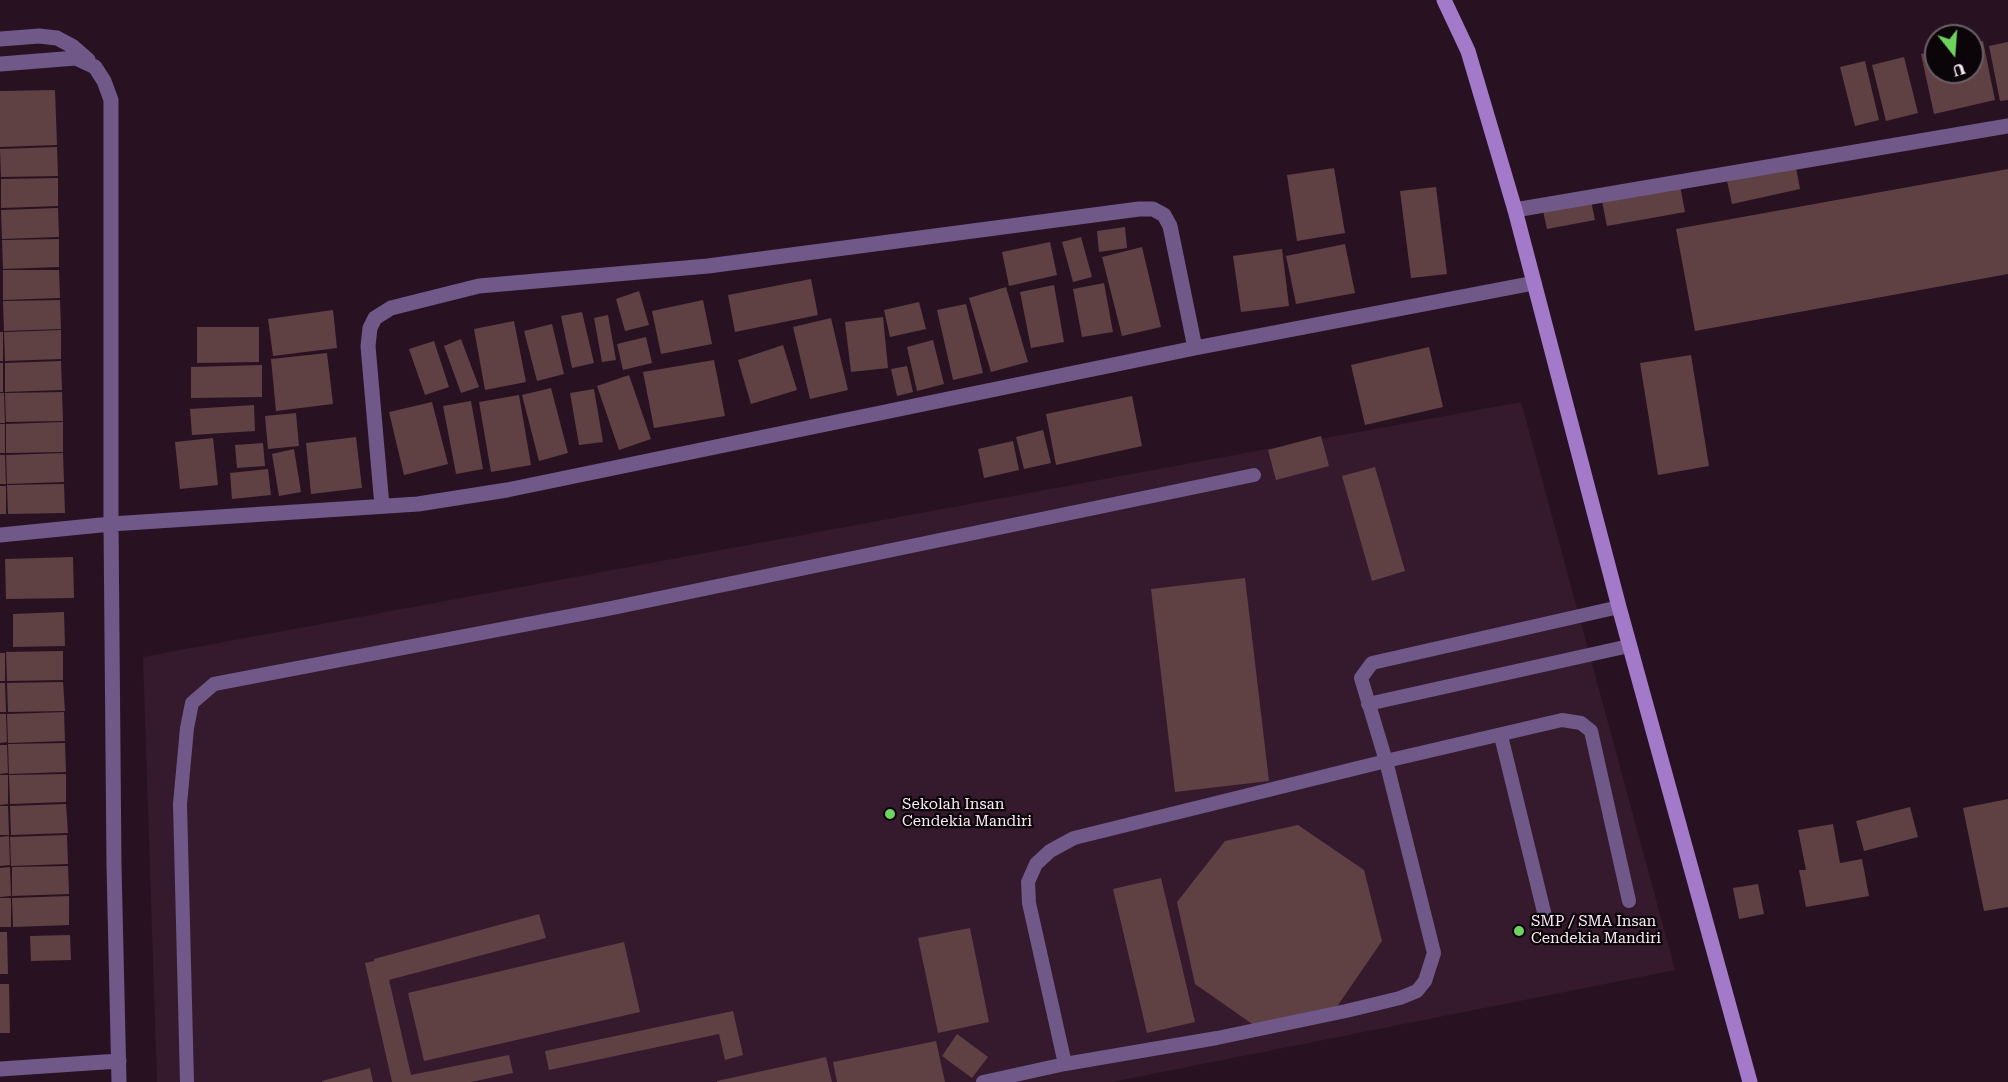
<!DOCTYPE html>
<style>
body{margin:0}
#map{position:relative;width:2008px;height:1082px;overflow:hidden;background:#281222;font-family:"Roboto Serif",serif}
canvas{display:block}
.north{position:absolute;left:1924px;top:24px;width:60px;height:60px;box-sizing:border-box;background:#0b0408;border:2px solid #6b6067;border-radius:50%;rotate:163deg;font-size:16px;font-weight:700;line-height:24px;text-align:center;color:#fbebf5}
.north::after{content:'';display:block;margin:auto;width:21px;height:27px;background:#6fd35f;clip-path:polygon(50% 0,100% 100%,50% 72%,0 100%)}
</style>
<div id="map">
<canvas width="2008" height="1082"></canvas>
<div class="north">U</div>
</div>
<script>
const context = document.querySelector('canvas').getContext('2d');
context.lineJoin = 'round';
function fill(path, color) {
  context.fillStyle = color;
  context.fill(path, 'evenodd');
}
function poly(rows) {
  const path = new Path2D();
  for (const r of rows) {
    path.moveTo(r[0], r[1]);
    for (let i = 2; i < r.length; i += 2) path.lineTo(r[i], r[i + 1]);
  }
  return path;
}
function trace(path, color, width, dash) {
  context.strokeStyle = color;
  context.lineWidth = width;
  context.lineCap = dash ? 'butt' : 'round';
  context.setLineDash(dash || []);
  context.stroke(path);
}
function drawText(font, color, halo, rows, align = 'center') {
  context.font = font + ' "Roboto Serif",serif';
  context.lineWidth = 4.5;
  context.setLineDash([]);
  context.textBaseline = 'middle';
  context.strokeStyle = halo;
  context.fillStyle = color;
  for (const [text, x, y, turn = 0] of rows) {
    context.save();
    context.translate(x, y);
    context.rotate((+turn || 0) * Math.PI / 180);
    context.textAlign = isNaN(turn) ? turn : align;
    if (halo) context.strokeText(text, 0, 0);
    context.fillText(text, 0, 0);
    context.restore();
  }
}
const built = poly([
 [1521,402,1675,970,1112,1082,157,1082,143,657]
]);
const building = poly([
 [1983,41,1995,100,1934,114,1921,54,1936,51,1936,72,1972,72,1972,43],
 [2008,42,2008,100,2000,101,1989,46],
 [1904,57,1918,113,1886,121,1872,65],
 [1865,61,1879,120,1855,126,1840,67],
 [55,90,57,145,0,147,0,91],
 [57,147,58,176,1,177,0,149],
 [1795,162,1800,189,1732,204,1726,176],
 [1334,168,1345,233,1297,241,1287,175],
 [2008,169,2008,274,1695,331,1676,229],
 [58,178,58,206,1,208,1,179],
 [1680,186,1685,212,1607,226,1602,201],
 [1436,187,1447,274,1411,278,1400,191],
 [1591,201,1595,220,1547,229,1543,211],
 [58,208,59,237,2,239,1,210],
 [1125,227,1127,248,1099,252,1097,231],
 [1081,237,1092,277,1073,282,1062,242],
 [59,239,59,267,3,269,2,240],
 [1050,242,1057,275,1009,286,1002,252],
 [1345,244,1355,293,1296,304,1286,256],
 [1142,247,1161,327,1122,336,1102,257],
 [1282,249,1289,306,1241,312,1233,256],
 [3,270,59,270,60,298,3,300],
 [811,279,818,315,735,332,728,295],
 [1104,283,1113,332,1082,337,1073,289],
 [1054,285,1064,342,1031,348,1020,292],
 [1006,287,1028,362,991,372,969,298],
 [639,291,649,325,625,331,616,299],
 [60,300,61,329,4,331,3,301],
 [703,300,712,344,661,354,652,311],
 [919,302,926,329,890,337,884,310],
 [966,304,983,373,953,380,937,310],
 [333,310,337,348,273,356,268,319],
 [582,312,594,363,572,368,561,316],
 [608,315,616,360,602,362,594,318],
 [883,317,888,368,851,372,845,322],
 [831,318,848,390,810,399,793,327],
 [514,321,526,382,485,390,474,329],
 [552,324,564,374,537,381,524,331],
 [197,327,259,327,259,362,197,363],
 [61,330,61,359,5,361,4,332],
 [0,332,3,332,3,361,0,361],
 [646,337,652,363,623,370,617,344],
 [461,339,479,387,461,393,444,346],
 [933,340,944,384,917,391,907,347],
 [434,341,449,387,425,395,409,349],
 [783,345,797,390,751,404,738,360],
 [1429,347,1443,407,1365,425,1351,365],
 [327,353,333,404,276,411,271,359],
 [1691,355,1709,466,1658,475,1640,363],
 [714,360,725,416,654,428,643,372],
 [61,361,62,390,5,392,5,363],
 [0,363,3,363,3,392,0,392],
 [262,365,262,397,191,398,191,367],
 [907,366,913,392,897,396,891,369],
 [629,375,651,439,619,450,597,386],
 [551,388,568,453,539,461,522,395],
 [594,389,603,442,579,445,570,393],
 [62,392,63,421,6,422,5,393],
 [0,393,4,393,5,423,0,423],
 [519,395,531,465,491,472,479,402],
 [1132,396,1142,446,1056,465,1046,414],
 [471,401,483,469,456,474,443,406],
 [432,402,448,464,404,475,389,412],
 [254,405,255,431,192,435,190,409],
 [296,413,299,446,268,449,265,416],
 [63,422,63,452,6,453,6,424],
 [0,424,5,424,5,453,0,453],
 [1043,430,1051,463,1024,469,1016,437],
 [1321,436,1329,466,1276,480,1268,450],
 [356,437,362,488,311,494,306,443],
 [213,438,218,485,180,489,175,442],
 [1013,441,1019,470,984,478,978,449],
 [263,443,265,466,237,468,235,445],
 [294,449,301,492,279,496,272,454],
 [63,453,64,482,7,484,6,455],
 [0,455,5,455,6,484,0,484],
 [1375,467,1405,571,1372,581,1342,476],
 [268,469,271,495,232,499,230,473],
 [64,484,65,513,8,514,7,485],
 [0,486,6,486,6,514,0,514],
 [73,557,74,598,6,599,5,559],
 [1245,578,1269,781,1175,792,1151,589],
 [64,612,65,646,13,647,13,614],
 [63,651,63,680,7,681,6,652],
 [0,653,5,653,5,681,0,681],
 [63,682,65,711,8,712,7,683],
 [0,683,5,683,6,712,0,712],
 [64,712,65,741,8,743,7,714],
 [0,714,6,714,7,742,0,743],
 [65,743,66,772,9,774,8,744],
 [0,745,7,745,8,773,0,774],
 [66,774,66,802,10,804,9,775],
 [0,775,8,775,8,804,0,805],
 [2008,799,2008,907,1984,911,1963,808],
 [66,804,68,833,11,835,10,806],
 [0,806,8,806,9,835,0,835],
 [1910,807,1918,837,1864,851,1856,821],
 [1833,824,1840,863,1862,859,1869,896,1806,907,1799,870,1806,870,1798,830],
 [1298,825,1364,870,1382,941,1336,1008,1258,1028,1195,984,1177,902,1225,841],
 [67,835,68,864,11,866,10,837],
 [9,836,10,865,0,866,0,837],
 [68,866,69,894,12,896,12,867],
 [10,867,11,896,0,897,0,868],
 [1161,878,1195,1022,1147,1033,1113,889],
 [1758,884,1764,914,1739,919,1733,888],
 [69,896,69,925,13,927,12,898],
 [0,898,11,898,11,927,0,927],
 [539,914,546,938,389,980,411,1075,509,1055,513,1073,471,1082,392,1082,365,963,374,961,374,959],
 [970,928,989,1022,938,1033,918,938],
 [0,932,7,932,8,974,0,974],
 [70,935,71,960,31,961,30,936],
 [624,942,640,1012,424,1061,408,993],
 [0,984,9,984,10,1033,0,1033],
 [733,1011,743,1055,725,1060,719,1034,549,1070,545,1051],
 [957,1034,988,1057,972,1078,942,1056],
 [936,1041,945,1082,837,1082,833,1062],
 [826,1057,832,1082,717,1082,717,1081],
 [370,1068,373,1082,322,1082,322,1081]
]);
const lane = poly([
 [1368,704,1629,646],
 [1501,736,1545,916],
 [1065,1064,1029,903,1028,882,1036,864,1050,851,1074,838,1386,761,1562,720,1581,723,1591,731,1629,901],
 [187,1082,180,804,187,728,192,703,214,684,612,608,1254,475],
 [983,1082,1065,1064,1217,1038,1346,1011,1400,998,1417,991,1425,981,1434,953,1386,761,1361,678,1372,663,1619,607]
]);
const street = poly([
 [0,39,39,36,57,38,72,46,88,60],
 [0,64,76,58,95,67,104,81,111,100,111,524,114,865,119,1082],
 [1515,210,2008,126],
 [382,506,368,346,370,328,375,318,391,308,479,286,708,266,1139,209,1153,209,1164,215,1170,226,1195,348],
 [0,535,111,524,418,504,507,490,1195,348,1534,283],
 [0,1069,119,1061]
]);
const secondary = poly([
 [1444,0,1468,51,1515,210,1619,607,1750,1082]
]);
const markers = [
 [890,814,6,"#6fd35f"],
 [1519,931,6,"#6fd35f"]
];
const poiNames = [
 ["Sekolah Insan",902,805],
 ["Cendekia Mandiri",902,822],
 ["SMP / SMA Insan",1531,922],
 ["Cendekia Mandiri",1531,939]
];
fill(built, '#351a2d');
fill(building, '#5f4043');
trace(lane, '#705889', 14);
trace(street, '#705889', 15);
trace(secondary, '#a27ac9', 15);
for (const [x, y, r, color] of markers) {
  const dot = new Path2D();
  dot.arc(x, y, r, 0, 2 * Math.PI);
  context.fillStyle = color;
  context.fill(dot);
  trace(dot, '#0b0408', 2);
}
drawText('15px', '#fbebf5', '#0b0408', poiNames, 'left');
</script>
